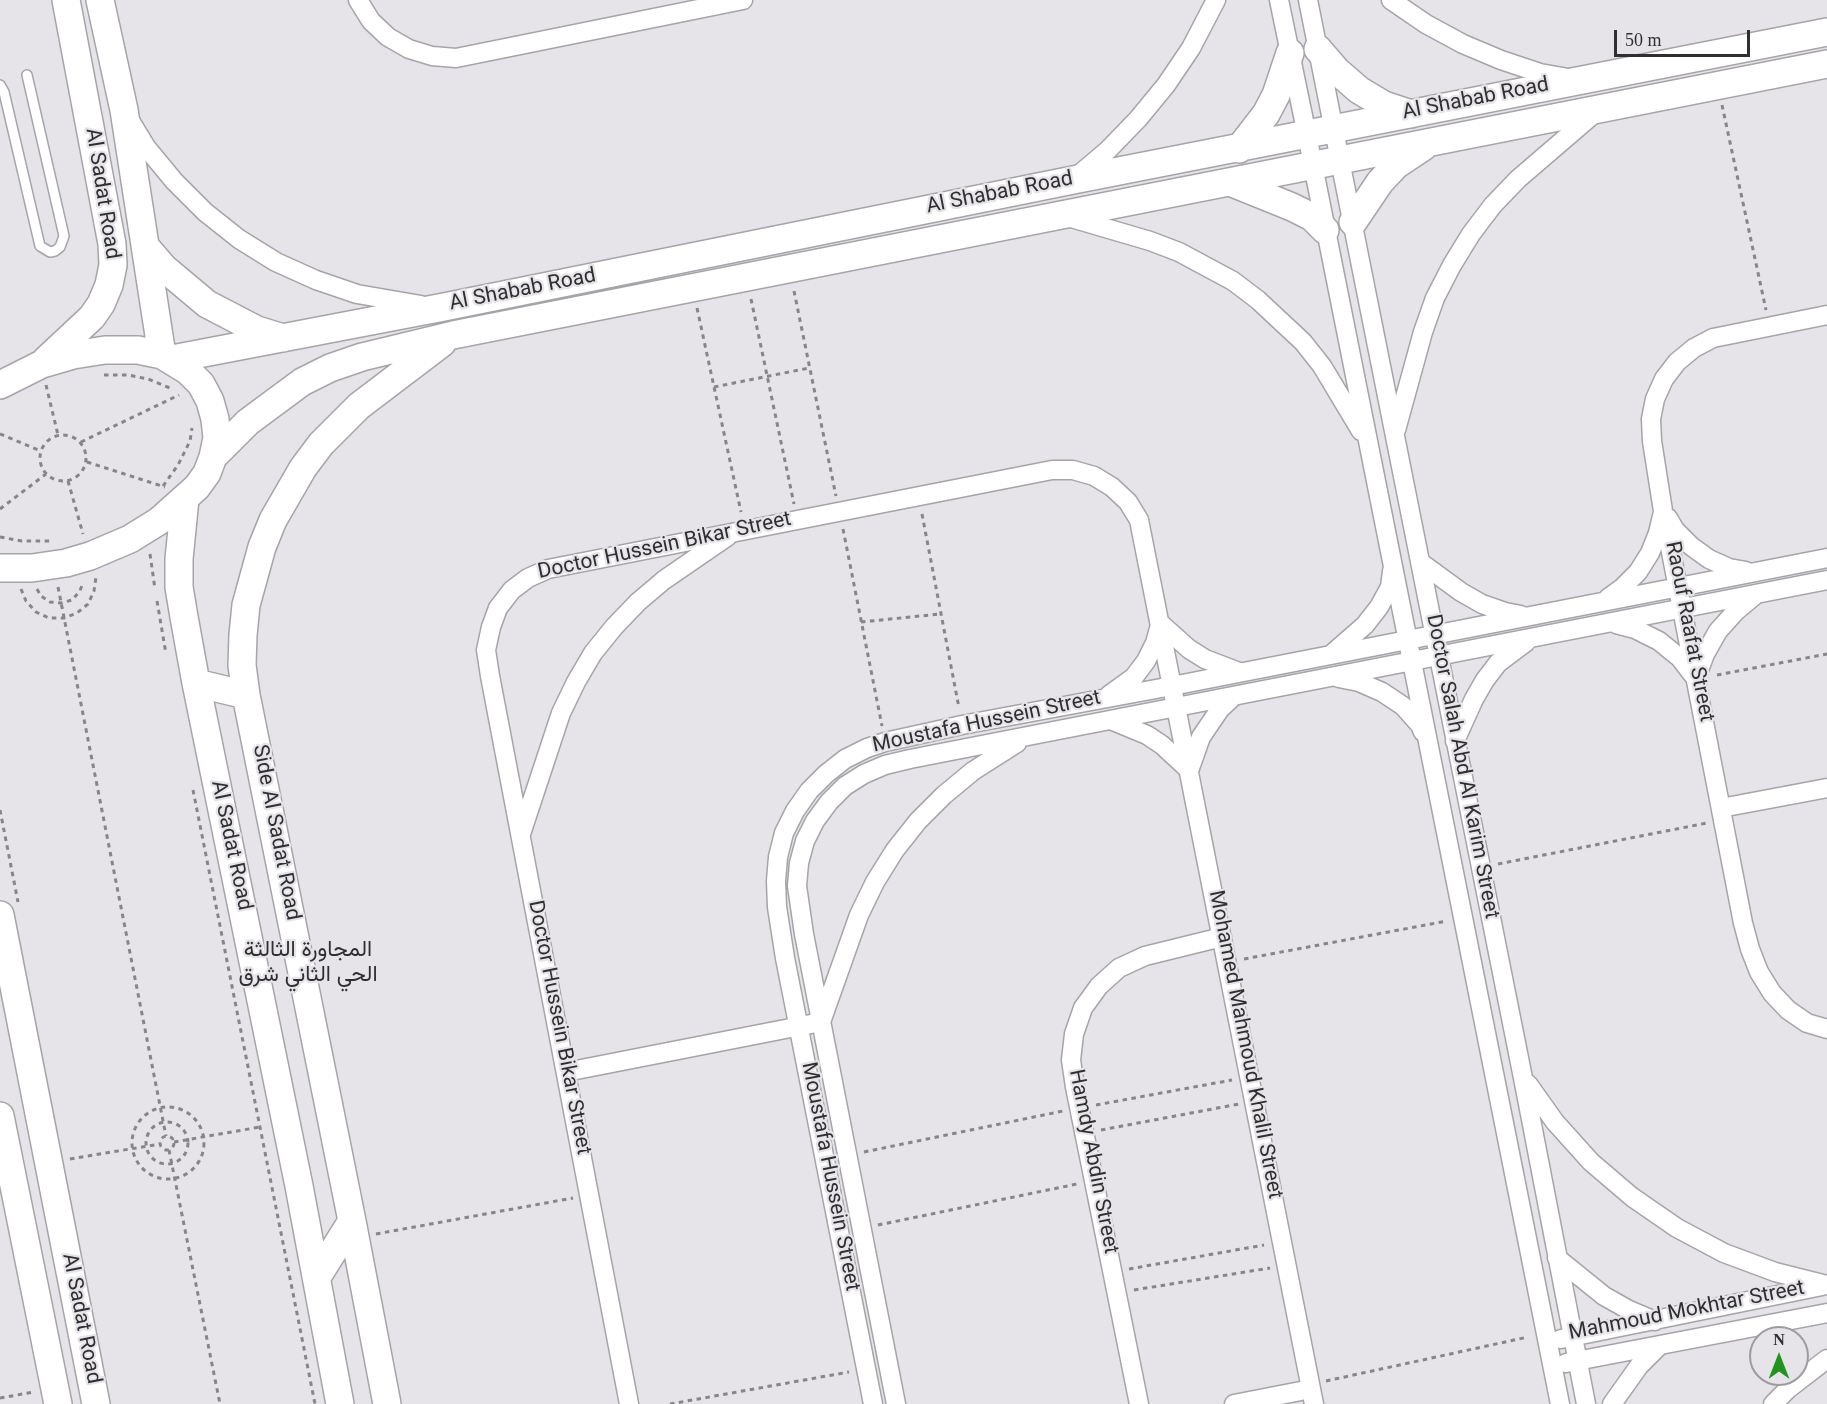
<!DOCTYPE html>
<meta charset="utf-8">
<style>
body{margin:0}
#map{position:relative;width:1827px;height:1404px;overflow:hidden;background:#e6e4e8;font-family:Georgia,serif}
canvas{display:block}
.north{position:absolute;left:1749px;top:1326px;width:60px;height:60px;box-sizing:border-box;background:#e6e4e8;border:2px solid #9d9b9e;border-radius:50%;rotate:0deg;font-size:16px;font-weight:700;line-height:24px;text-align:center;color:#2f2e30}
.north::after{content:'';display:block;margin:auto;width:21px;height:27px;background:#21931e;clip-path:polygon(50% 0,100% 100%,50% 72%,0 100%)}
.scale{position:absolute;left:1614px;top:30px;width:136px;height:27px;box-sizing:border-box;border:3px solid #2f2e30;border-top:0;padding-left:8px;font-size:18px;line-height:21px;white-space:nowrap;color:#2f2e30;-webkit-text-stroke:4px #e6e4e8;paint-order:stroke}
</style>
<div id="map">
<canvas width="1827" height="1404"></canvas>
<div class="north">N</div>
<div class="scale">50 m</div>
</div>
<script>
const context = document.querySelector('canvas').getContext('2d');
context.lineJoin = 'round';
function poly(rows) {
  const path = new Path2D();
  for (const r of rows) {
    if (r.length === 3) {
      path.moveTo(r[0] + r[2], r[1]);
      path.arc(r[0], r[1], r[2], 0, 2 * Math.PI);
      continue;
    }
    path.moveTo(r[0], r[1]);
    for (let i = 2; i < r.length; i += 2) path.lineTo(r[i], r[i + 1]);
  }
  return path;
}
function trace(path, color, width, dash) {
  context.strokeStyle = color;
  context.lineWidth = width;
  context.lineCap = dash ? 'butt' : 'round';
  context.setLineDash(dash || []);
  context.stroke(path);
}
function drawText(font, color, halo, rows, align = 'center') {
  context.font = font + ' Georgia,Vazirmatn,serif';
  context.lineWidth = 4.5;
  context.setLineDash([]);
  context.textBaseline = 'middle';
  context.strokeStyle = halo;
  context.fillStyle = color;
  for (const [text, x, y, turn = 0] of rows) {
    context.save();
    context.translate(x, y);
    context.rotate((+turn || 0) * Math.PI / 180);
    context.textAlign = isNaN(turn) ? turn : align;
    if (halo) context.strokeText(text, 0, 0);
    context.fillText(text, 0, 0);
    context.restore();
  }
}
const path = poly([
 [1722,105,1766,310],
 [794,291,836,496],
 [751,299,794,504],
 [697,308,741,512],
 [104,375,128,375,148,379,170,388],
 [46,385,58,435],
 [714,387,809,368],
 [0,434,41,451],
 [63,458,23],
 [81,442,179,395],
 [87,462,165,487],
 [68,481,83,534],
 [163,486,178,465,190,441,192,428],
 [0,509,46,474],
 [922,514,959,708],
 [843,529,882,726],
 [0,537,22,541,50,541],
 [150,554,155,589],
 [58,587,166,1136],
 [21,589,26,601,36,612,49,618,64,618,77,613,88,604,94,591,96,577],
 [37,589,41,596,50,602,61,603,72,600,80,591,83,582],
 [157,601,166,654],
 [861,622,940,614],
 [1717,675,1827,654],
 [193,790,315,1404],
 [0,810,18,902],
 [1498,864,1707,823],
 [1244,959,1447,921],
 [1096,1105,1232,1080],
 [168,1143,36],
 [167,1143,21],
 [1101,1130,1239,1104],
 [167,1143,7],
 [174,1142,260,1127],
 [169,1150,220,1404],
 [864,1152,1063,1111],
 [70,1159,160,1144],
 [878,1225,1077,1184],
 [376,1234,573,1198],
 [1129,1269,1264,1245],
 [1134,1290,1270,1268],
 [1326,1381,1528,1337],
 [0,1398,34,1392],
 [670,1404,849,1372]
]);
const lane = poly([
 [0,85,4,92,40,246,50,252,55,251,60,247,64,236,27,75]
]);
const street = poly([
 [358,0,371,21,388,37,409,49,432,56,456,58,743,0],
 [1279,0,1307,135,1560,1404],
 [1308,0,1523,1078,1586,1404],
 [1391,0,1426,24,1463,44,1501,60,1540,73,1568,78],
 [129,119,146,147,174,181,205,212,239,239,276,262,316,280,357,294,421,305],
 [1075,178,1107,151,1138,119,1166,85,1191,48,1216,0],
 [1068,217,1150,241,1179,252,1233,281,1258,300,1303,342,1322,366,1361,431],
 [1827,315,1713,338,1694,348,1677,362,1664,379,1655,399,1651,419,1652,441,1663,511,1743,923,1750,949,1759,972,1772,993,1788,1010,1807,1023,1827,1029],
 [1396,430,1423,332,1435,298,1452,265,1471,234,1493,205,1518,179,1596,112],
 [1668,518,1675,530,1691,546,1709,559,1729,568,1746,571],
 [1420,562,1461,592,1482,604,1505,612,1521,615],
 [1608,598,1622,588,1638,572,1650,553,1658,533,1662,516],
 [1160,623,1189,649,1205,659,1239,672],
 [1616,624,1635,629,1659,641,1680,658,1693,675],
 [1333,653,1365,625,1379,607,1390,587,1392,571],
 [1339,678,1359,682,1382,692,1403,706,1420,725,1423,732],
 [1696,678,1705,654,1718,631,1736,611,1754,596],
 [1109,695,1134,677,1146,661,1155,643,1160,625],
 [1113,721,1147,735,1162,745,1189,770],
 [1455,741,1474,699,1485,680,1498,663,1526,642],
 [1190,768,1201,737,1220,709,1233,697],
 [1721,808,1827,788],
 [521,834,561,713,576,682,593,653,614,627,638,602,664,580,728,536],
 [566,1072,821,1022,859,915,875,882,895,850,918,821,944,795,973,771,1017,743],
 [1528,1084,1555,1122,1591,1162,1632,1197,1677,1228,1724,1253,1775,1272,1827,1285],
 [1557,1258,1604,1296,1629,1310,1655,1321],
 [1561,1339,1822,1286],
 [1566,1363,1827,1313],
 [629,1404,490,676,486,650,491,627,498,608,512,590,528,578,548,569,1052,470,1073,470,1094,476,1112,487,1128,502,1139,520,1314,1404],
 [873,1404,785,958,777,907,776,881,778,857,784,833,795,811,809,791,826,774,845,759,867,748,885,742,962,725,1172,686,1827,558],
 [896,1404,804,934,797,886,799,863,805,841,815,821,829,802,845,786,864,774,885,765,910,759,1827,580],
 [1139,1404,1075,1087,1071,1060,1074,1034,1083,1008,1099,986,1119,968,1145,956,1222,937],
 [1234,1404,1311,1389],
 [1612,1404,1639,1366,1659,1346],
 [1773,1404,1788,1389,1827,1359]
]);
const secondary = poly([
 [100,0,124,110,162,355],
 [1318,49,1337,71,1359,90,1384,105,1411,114],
 [1239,149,1266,114,1276,95,1290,53],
 [1230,182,1292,207,1312,217,1325,230],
 [1353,222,1380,182,1396,165,1423,147],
 [145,246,164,268,207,304,257,330,283,338],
 [172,359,444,307,1073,180,1827,32],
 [46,360,92,317,101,304,109,285,113,265,112,244,66,0],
 [0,385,42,364,73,355,105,350,138,350,162,355,188,371,201,384,210,401,215,419,217,438,213,457,207,473,197,487,159,521,130,539,90,556,66,563,32,568,0,568],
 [213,457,248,422,302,382,330,368,362,357,453,335,1827,64],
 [185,499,179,559,179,587,184,617,196,683,299,1186,340,1404],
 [196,683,246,695],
 [0,915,96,1404],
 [0,1116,58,1404],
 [317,1277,352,1221],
 [387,1404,352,1221,246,695,242,665,243,635,246,605,262,547,273,520,303,468,321,444,359,406,442,343]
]);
const streetNames = [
 ["Al Shabab Road",1476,101,-11],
 ["Al Sadat Road",100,194,81],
 ["Al Shabab Road",1000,195,-11],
 ["Al Shabab Road",523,292,-11],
 ["Doctor Hussein Bikar Street",665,548,-12],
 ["Raouf Raafat Street",1687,632,79],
 ["Moustafa Hussein Street",987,724,-12],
 ["Doctor Salah Abd Al Karim Street",1460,767,79],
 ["Side Al Sadat Road",274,833,79],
 ["Al Sadat Road",229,846,78],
 ["Doctor Hussein Bikar Street",557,1028,79],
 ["Mohamed Mahmoud Khalil Street",1243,1045,79],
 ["Hamdy Abdin Street",1091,1162,79],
 ["Moustafa Hussein Street",828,1177,79],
 ["Mahmoud Mokhtar Street",1687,1313,-11],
 ["Al Sadat Road",79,1319,79]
];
const neighbourhoodNames = [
 ["المجاورة الثالثة",308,953],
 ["الحي الثاني شرق",308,978]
];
trace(lane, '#a6a4a8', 12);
trace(street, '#a6a4a8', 21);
trace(secondary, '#a6a4a8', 30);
trace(path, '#868588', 3, [4.5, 4.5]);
trace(lane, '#fff', 9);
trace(street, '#fff', 18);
trace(secondary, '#fff', 27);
drawText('21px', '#2f2e30', '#e6e4e8', streetNames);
drawText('22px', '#2f2e30', '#e6e4e8', neighbourhoodNames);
</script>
